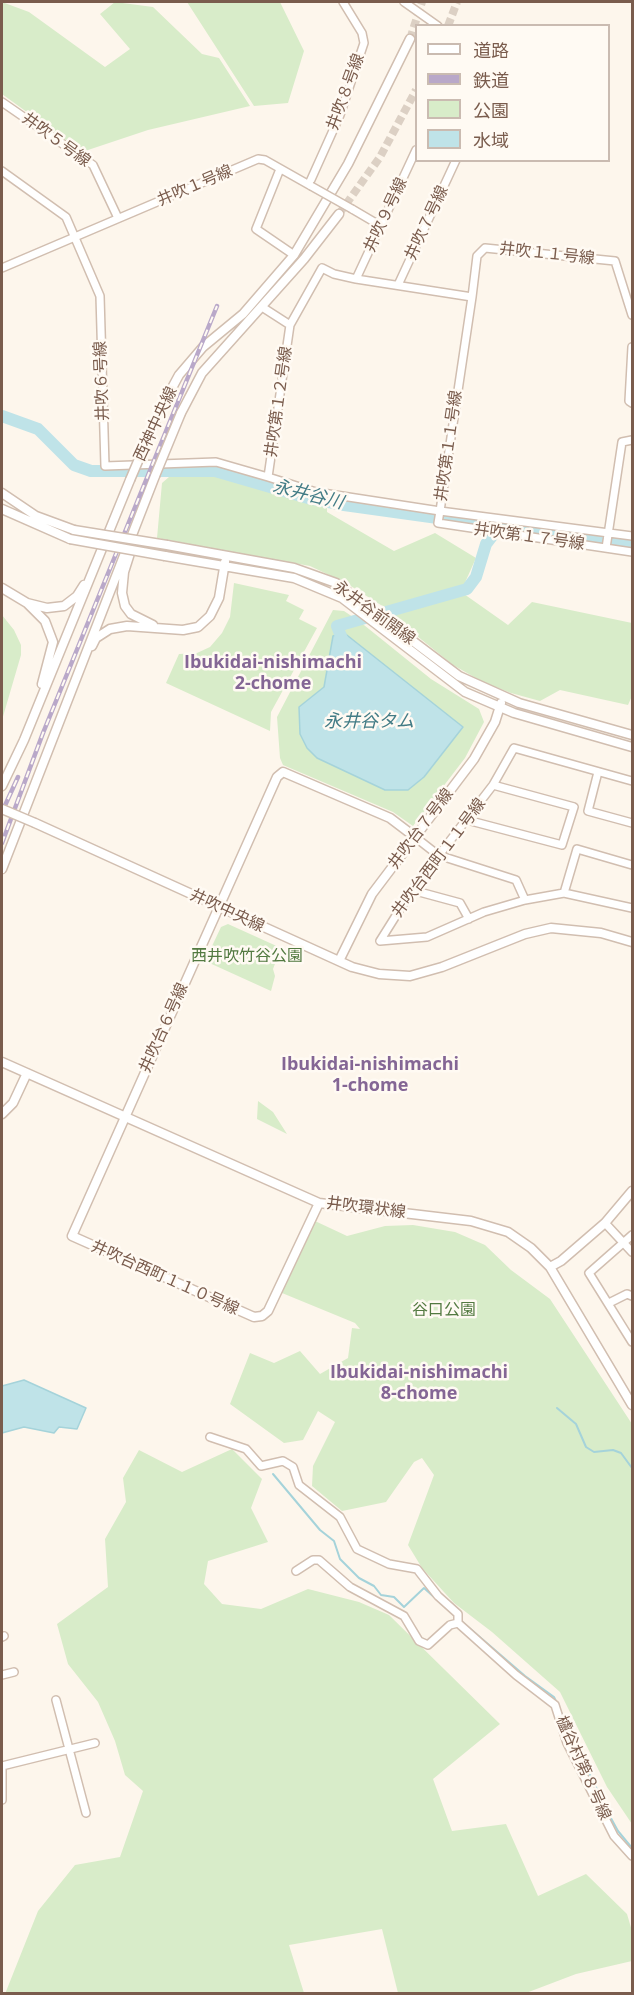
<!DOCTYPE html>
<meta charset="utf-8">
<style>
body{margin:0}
#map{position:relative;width:634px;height:1995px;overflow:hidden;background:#fdf6ec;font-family:"Open Sans","Noto Sans JP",sans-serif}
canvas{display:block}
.frame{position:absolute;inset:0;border:3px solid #7a5c4d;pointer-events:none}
.legend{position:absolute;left:415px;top:24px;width:195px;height:138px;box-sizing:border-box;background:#fffaf3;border:2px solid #cabbb1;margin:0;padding:8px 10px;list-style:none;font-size:18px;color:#7a5c4d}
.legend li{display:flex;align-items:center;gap:12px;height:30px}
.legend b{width:30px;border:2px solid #cabbb1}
</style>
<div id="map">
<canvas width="634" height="1995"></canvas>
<div class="frame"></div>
<ul class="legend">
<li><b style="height:8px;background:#fff"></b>道路</li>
<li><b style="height:8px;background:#b9a8c9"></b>鉄道</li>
<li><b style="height:16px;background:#d8ecc9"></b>公園</li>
<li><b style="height:16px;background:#bfe3e8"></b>水域</li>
</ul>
</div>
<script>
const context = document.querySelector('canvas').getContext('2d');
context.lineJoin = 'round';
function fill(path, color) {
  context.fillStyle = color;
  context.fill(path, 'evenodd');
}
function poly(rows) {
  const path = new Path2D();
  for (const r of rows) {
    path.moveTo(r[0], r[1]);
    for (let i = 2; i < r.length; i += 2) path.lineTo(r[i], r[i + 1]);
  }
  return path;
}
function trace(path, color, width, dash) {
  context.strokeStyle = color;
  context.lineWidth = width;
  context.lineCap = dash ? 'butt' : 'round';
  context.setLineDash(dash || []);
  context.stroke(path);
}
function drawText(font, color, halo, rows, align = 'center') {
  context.font = font + ' "Open Sans","Noto Sans JP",sans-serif';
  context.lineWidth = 5;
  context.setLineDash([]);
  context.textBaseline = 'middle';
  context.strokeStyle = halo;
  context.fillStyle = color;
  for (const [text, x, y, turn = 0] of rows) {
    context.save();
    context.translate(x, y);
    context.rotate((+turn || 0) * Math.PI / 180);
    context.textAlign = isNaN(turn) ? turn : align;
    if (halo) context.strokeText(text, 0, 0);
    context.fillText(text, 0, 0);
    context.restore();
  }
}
const green = poly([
 [2,2,29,12,105,67,130,49,100,14,115,2,153,7,202,54,219,58,250,106,148,130,82,152,2,94],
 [187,2,280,2,304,51,288,103,254,106],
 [212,474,327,506,327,512,394,551,435,533,476,558,463,587,384,607,346,583,310,566,157,538,162,483,169,477],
 [234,583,289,595,286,601,304,610,299,619,317,628,271,712,270,731,166,683,179,654,197,653,210,647,222,633,230,617],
 [464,594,508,625,532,602,632,623,632,696,628,705,560,690,540,701,511,693,483,682,453,665,391,615],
 [333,610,344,611,359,621,431,679,479,709,484,722,465,758,413,826,393,812,283,765,280,758,277,717],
 [339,635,463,727,424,777,408,790,385,790,299,707,324,687,333,637],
 [2,615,14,630,21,645,21,655,2,720],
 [228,924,281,948,273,969,275,976,271,991,205,961,221,927],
 [258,1101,273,1112,287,1134,257,1119],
 [315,1221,347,1236,385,1226,413,1225,455,1232,485,1245,511,1270,550,1299,632,1424,632,1824,607,1787,560,1692,492,1632,454,1603,422,1568,408,1545,434,1475,422,1458,414,1462,386,1502,342,1511,312,1486,313,1466,335,1422,318,1411,303,1440,284,1443,230,1404,250,1353,274,1363,300,1351,320,1374,348,1358,352,1328,360,1329,355,1323,282,1293],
 [232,1449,262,1479,251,1508,268,1542,208,1561,204,1584,222,1604,261,1609,308,1589,359,1602,389,1615,500,1724,433,1779,452,1831,506,1824,538,1896,586,1874,627,1914,632,1931,632,1961,576,1974,526,1993,398,1993,382,1929,289,1945,304,1993,5,1994,38,1911,75,1865,120,1857,143,1791,125,1775,115,1741,98,1702,68,1664,57,1624,108,1587,105,1539,126,1502,123,1478,139,1450,182,1472]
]);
const water = poly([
 [343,632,463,727,424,777,408,790,385,790,317,758,307,748,300,734,299,707,324,687,333,636,343,632],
 [24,1380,86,1408,77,1429,59,1427,54,1433,24,1427,2,1433,2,1386,24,1380]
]);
const stream = poly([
 [557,1408,576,1424,586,1447,594,1452,613,1450,621,1453,632,1468],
 [273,1474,320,1530,334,1541,340,1559,359,1578,374,1586,381,1595,394,1597,404,1607,424,1588,455,1616],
 [460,1620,525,1676,554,1697,607,1811,618,1831,632,1848]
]);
const river = poly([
 [2,416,38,429,74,465,91,471,215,471,308,498,344,505,632,545],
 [346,649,337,626,467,589,476,577,486,544,499,527]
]);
const tertiaryTunnel = poly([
 [448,26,457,2],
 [410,39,422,2],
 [339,214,380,157,416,90]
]);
const minor = poly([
 [404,2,438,26],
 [2,102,93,165,118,218],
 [280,169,256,229,294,255],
 [2,171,66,217,100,296,105,466,216,462,268,477],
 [309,184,340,115,364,43,362,33,343,2],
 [352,209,381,226],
 [2,268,258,159,265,160,311,186],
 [356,279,416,150],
 [398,285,456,160],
 [472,297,440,511,632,536],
 [262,307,290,325],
 [632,315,615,261,485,248,477,256,472,297,356,279,334,274,322,268,290,325,268,477,316,492,440,511,438,523,632,552],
 [632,347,629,401,632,403],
 [606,548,622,442,632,440],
 [598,772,588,811,632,823],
 [632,781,514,748,493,785,412,890,380,941,427,937,484,912,525,900,564,893,632,908],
 [467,820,562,845,574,807,493,785],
 [415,837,438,855,516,880,525,900],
 [412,890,460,903,469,919],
 [564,893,577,849,632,865],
 [605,1223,632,1252],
 [632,1235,589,1273,632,1342],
 [609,1303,627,1294,632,1296],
 [210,1437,246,1449,261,1466,283,1461,293,1467,299,1485,340,1517,357,1549,389,1564,417,1569,438,1596,458,1614,458,1623,516,1675,555,1705,567,1743,614,1836,632,1856],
 [296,1571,313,1560,319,1560,350,1587,404,1616,419,1641,428,1645,450,1625,458,1623],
 [2,1637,4,1636],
 [2,1675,14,1672],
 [56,1700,86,1813],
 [2,1766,95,1743],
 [2,1769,2,1800]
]);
const tertiary = poly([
 [159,412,179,375,203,347,243,314,294,255,348,164,410,39],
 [181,413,202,373,304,259,339,214],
 [2,493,36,516,74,530],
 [2,509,70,539],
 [167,545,294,568,336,583,459,676,519,703,632,735],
 [132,547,124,572,122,593,125,606,131,614,153,625],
 [165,556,294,578,342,598,465,692,514,713,632,747],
 [2,588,27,603,47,608,64,606,77,596,84,585],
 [27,603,45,621,53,642,42,684],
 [92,646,96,638,110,629,127,626,183,630,198,627,210,616,219,598,225,562],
 [2,786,24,740,130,480],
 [35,823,352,967,379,974,410,976,442,967,525,934,551,928,601,933,632,942],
 [2,869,155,476],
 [339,961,372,894,474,759,495,722,501,703],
 [2,1062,319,1203,471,1221,508,1232,531,1248,550,1267,632,1405],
 [2,1114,13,1103,27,1073],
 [319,1203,268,1311,262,1316,254,1317,72,1236,277,777,283,772,390,818,415,837],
 [550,1267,561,1261,605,1223,632,1191]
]);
const rail = poly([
 [2,812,18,777],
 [2,843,43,733,217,306]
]);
const minorBridge = poly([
 [311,186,352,209]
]);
const tertiaryBridge = poly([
 [155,476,181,413],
 [130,480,159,412],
 [74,530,167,545],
 [70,539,165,556],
 [2,809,35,823]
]);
const streetNames = [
 ["井吹８号線",346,92,-70],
 ["井吹５号線",56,140,36],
 ["井吹１号線",195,186,-23],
 ["井吹９号線",386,215,-65],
 ["井吹７号線",427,223,-65],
 ["井吹１１号線",547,254,6],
 ["井吹６号線",102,381,-92],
 ["井吹第１２号線",279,402,-82],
 ["西神中央線",156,424,-65],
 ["井吹第１１号線",449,446,-82],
 ["井吹第１７号線",529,537,8],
 ["永井谷前開線",374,613,36],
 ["井吹台７号線",421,829,-53],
 ["井吹台西町１１号線",439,858,-53],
 ["井吹中央線",227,911,25],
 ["井吹台６号線",164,1028,-66],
 ["井吹環状線",366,1208,7],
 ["井吹台西町１１０号線",165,1278,24],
 ["櫨谷村第８号線",583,1768,66]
];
const parkNames = [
 ["西井吹竹谷公園",247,956],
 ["谷口公園",444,1310]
];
const waterNames = [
 ["永井谷川",308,495,14],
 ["永井谷タム",369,722]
];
const neighbourhoodNames = [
 ["Ibukidai-nishimachi",273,663],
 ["2-chome",273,684],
 ["Ibukidai-nishimachi",370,1065],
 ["1-chome",370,1086],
 ["Ibukidai-nishimachi",419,1373],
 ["8-chome",419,1394]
];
fill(green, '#d8ecc9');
fill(water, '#bfe3e8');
trace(water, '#a5d3da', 1.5);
trace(stream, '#a5d3da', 2);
trace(river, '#bfe3e8', 12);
trace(tertiaryTunnel, '#dcd0c4', 8, [8, 4]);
trace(minor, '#d1beb0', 10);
trace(tertiary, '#d1beb0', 11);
trace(minor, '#fff', 7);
trace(tertiary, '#fff', 8);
trace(rail, '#b9a8c9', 4.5);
trace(rail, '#fffaf3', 2, [7]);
trace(minorBridge, '#d1beb0', 10, []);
trace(tertiaryBridge, '#d1beb0', 11, []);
trace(minorBridge, '#fff', 7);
trace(tertiaryBridge, '#fff', 8);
drawText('16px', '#7a5c4d', '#fffaf3', streetNames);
drawText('16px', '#537a41', '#fffaf3', parkNames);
drawText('italic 18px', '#437c86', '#fffaf3', waterNames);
drawText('bold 18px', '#846695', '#fffaf3', neighbourhoodNames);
</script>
